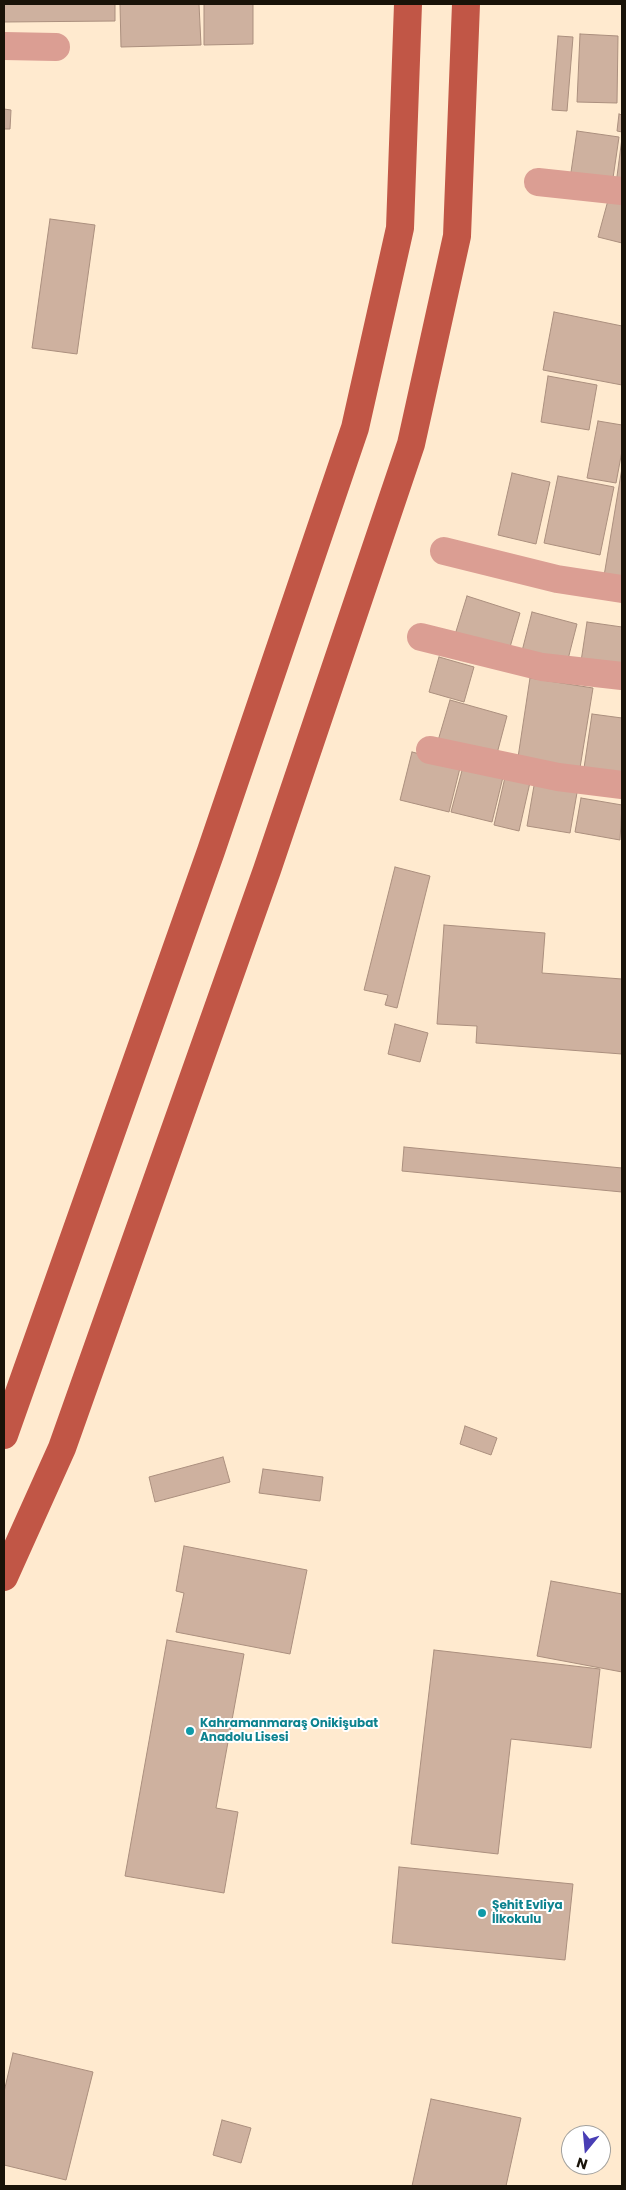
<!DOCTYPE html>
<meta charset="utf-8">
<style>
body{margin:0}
#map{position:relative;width:626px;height:2190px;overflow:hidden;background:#ffeacf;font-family:Poppins,sans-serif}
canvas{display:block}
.frame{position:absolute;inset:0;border:5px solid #191309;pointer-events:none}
.north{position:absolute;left:561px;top:2125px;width:50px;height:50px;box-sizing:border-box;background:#fff;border:1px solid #a3a19d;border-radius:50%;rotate:197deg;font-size:14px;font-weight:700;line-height:20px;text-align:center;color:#191309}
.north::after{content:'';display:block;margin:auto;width:18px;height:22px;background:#493eb5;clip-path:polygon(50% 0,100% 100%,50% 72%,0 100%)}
</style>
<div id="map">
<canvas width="626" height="2190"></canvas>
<div class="frame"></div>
<div class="north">N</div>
</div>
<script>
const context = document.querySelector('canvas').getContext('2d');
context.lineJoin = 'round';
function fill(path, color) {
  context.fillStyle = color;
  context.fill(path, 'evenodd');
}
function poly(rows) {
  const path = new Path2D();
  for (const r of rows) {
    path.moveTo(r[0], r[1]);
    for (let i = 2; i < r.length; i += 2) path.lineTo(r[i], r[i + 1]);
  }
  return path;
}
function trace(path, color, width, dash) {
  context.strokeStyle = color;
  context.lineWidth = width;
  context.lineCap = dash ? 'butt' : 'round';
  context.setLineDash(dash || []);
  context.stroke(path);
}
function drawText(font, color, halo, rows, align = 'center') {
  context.font = font + ' Poppins,sans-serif';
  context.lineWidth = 4;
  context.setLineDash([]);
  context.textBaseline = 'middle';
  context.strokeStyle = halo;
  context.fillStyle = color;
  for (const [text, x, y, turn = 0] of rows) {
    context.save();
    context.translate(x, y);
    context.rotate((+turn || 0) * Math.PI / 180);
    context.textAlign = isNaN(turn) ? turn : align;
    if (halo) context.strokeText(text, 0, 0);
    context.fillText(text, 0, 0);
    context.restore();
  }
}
const building = poly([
 [4,4,115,4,115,21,4,22,4,4],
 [120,4,199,4,201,45,121,47,120,4],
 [204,4,253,4,253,44,204,45,204,4],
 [580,34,618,36,617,103,577,102,580,34],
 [558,36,573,37,567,111,552,110,558,36],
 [4,109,11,110,10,129,4,129,4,109],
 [619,114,622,115,622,132,617,131,619,114],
 [577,131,619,137,612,185,570,179,577,131],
 [622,138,622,185,616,184,622,138],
 [610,193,622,197,622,243,598,237,610,193],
 [50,219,95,225,77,354,32,348,50,219],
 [554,312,622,326,622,385,543,370,554,312],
 [548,376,597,385,589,430,541,422,548,376],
 [598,421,622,425,622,451,616,483,587,478,598,421],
 [622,468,622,579,604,576,622,468],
 [512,473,550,482,536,544,498,535,512,473],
 [558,476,614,487,600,555,544,543,558,476],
 [467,596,520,613,508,654,454,638,467,596],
 [532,612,577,624,566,667,521,655,532,612],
 [587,622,622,627,622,675,580,668,587,622],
 [439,657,474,667,464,702,429,692,439,657],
 [530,678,593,688,579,774,517,764,530,678],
 [450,700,507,716,495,761,437,744,450,700],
 [592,714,622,718,622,773,584,768,592,714],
 [412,752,461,764,449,812,400,800,412,752],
 [464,763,504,773,492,822,451,812,464,763],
 [506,773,531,778,519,831,494,825,506,773],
 [535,780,578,787,570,833,527,826,535,780],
 [581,798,622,805,620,840,575,832,581,798],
 [395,867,430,876,397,1008,385,1005,388,995,364,990,395,867],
 [444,925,545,933,542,973,622,979,622,1054,476,1043,477,1026,437,1024,444,925],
 [395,1024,428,1033,420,1062,388,1054,395,1024],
 [404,1147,622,1168,622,1192,402,1171,404,1147],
 [465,1426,497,1438,491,1455,460,1444,465,1426],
 [223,1457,230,1482,155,1502,149,1477,223,1457],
 [263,1469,323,1477,320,1501,259,1493,263,1469],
 [184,1546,307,1570,290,1654,176,1632,184,1593,176,1591,184,1546],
 [551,1581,622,1594,622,1672,537,1656,551,1581],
 [167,1640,244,1654,216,1808,238,1812,224,1893,125,1876,167,1640],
 [434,1650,600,1669,591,1748,511,1739,498,1854,411,1844,434,1650],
 [399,1867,573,1884,565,1960,392,1943,399,1867],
 [13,2053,93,2072,66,2180,4,2165,4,2092,13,2053],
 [431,2099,521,2118,506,2186,412,2186,431,2099],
 [222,2120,251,2128,241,2163,213,2155,222,2120]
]);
const minor = poly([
 [4,46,56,47],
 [538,182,622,191],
 [444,551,557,579,622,589],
 [421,637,542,667,622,676],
 [430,750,558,777,622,785]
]);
const major = poly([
 [4,1435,211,851,355,428,400,228,408,4],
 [4,1577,62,1448,267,870,411,444,457,236,466,4]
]);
const markers = [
 [190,1731,5,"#0f9aa8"],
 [482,1913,5,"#0f9aa8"]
];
const cultureNames = [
 ["Kahramanmaraş Onikişubat",200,1724],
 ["Anadolu Lisesi",200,1738],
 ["Şehit Evliya",492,1906],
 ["İlkokulu",492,1920]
];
fill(building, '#ceb19f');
trace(building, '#ab8f7e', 1);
trace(minor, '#db9e93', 28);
trace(major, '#c15646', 28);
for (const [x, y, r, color] of markers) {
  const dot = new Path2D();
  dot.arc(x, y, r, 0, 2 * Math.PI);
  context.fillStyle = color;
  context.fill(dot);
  trace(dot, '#fff', 2);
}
drawText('bold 12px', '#0d838f', '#fff', cultureNames, 'left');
</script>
